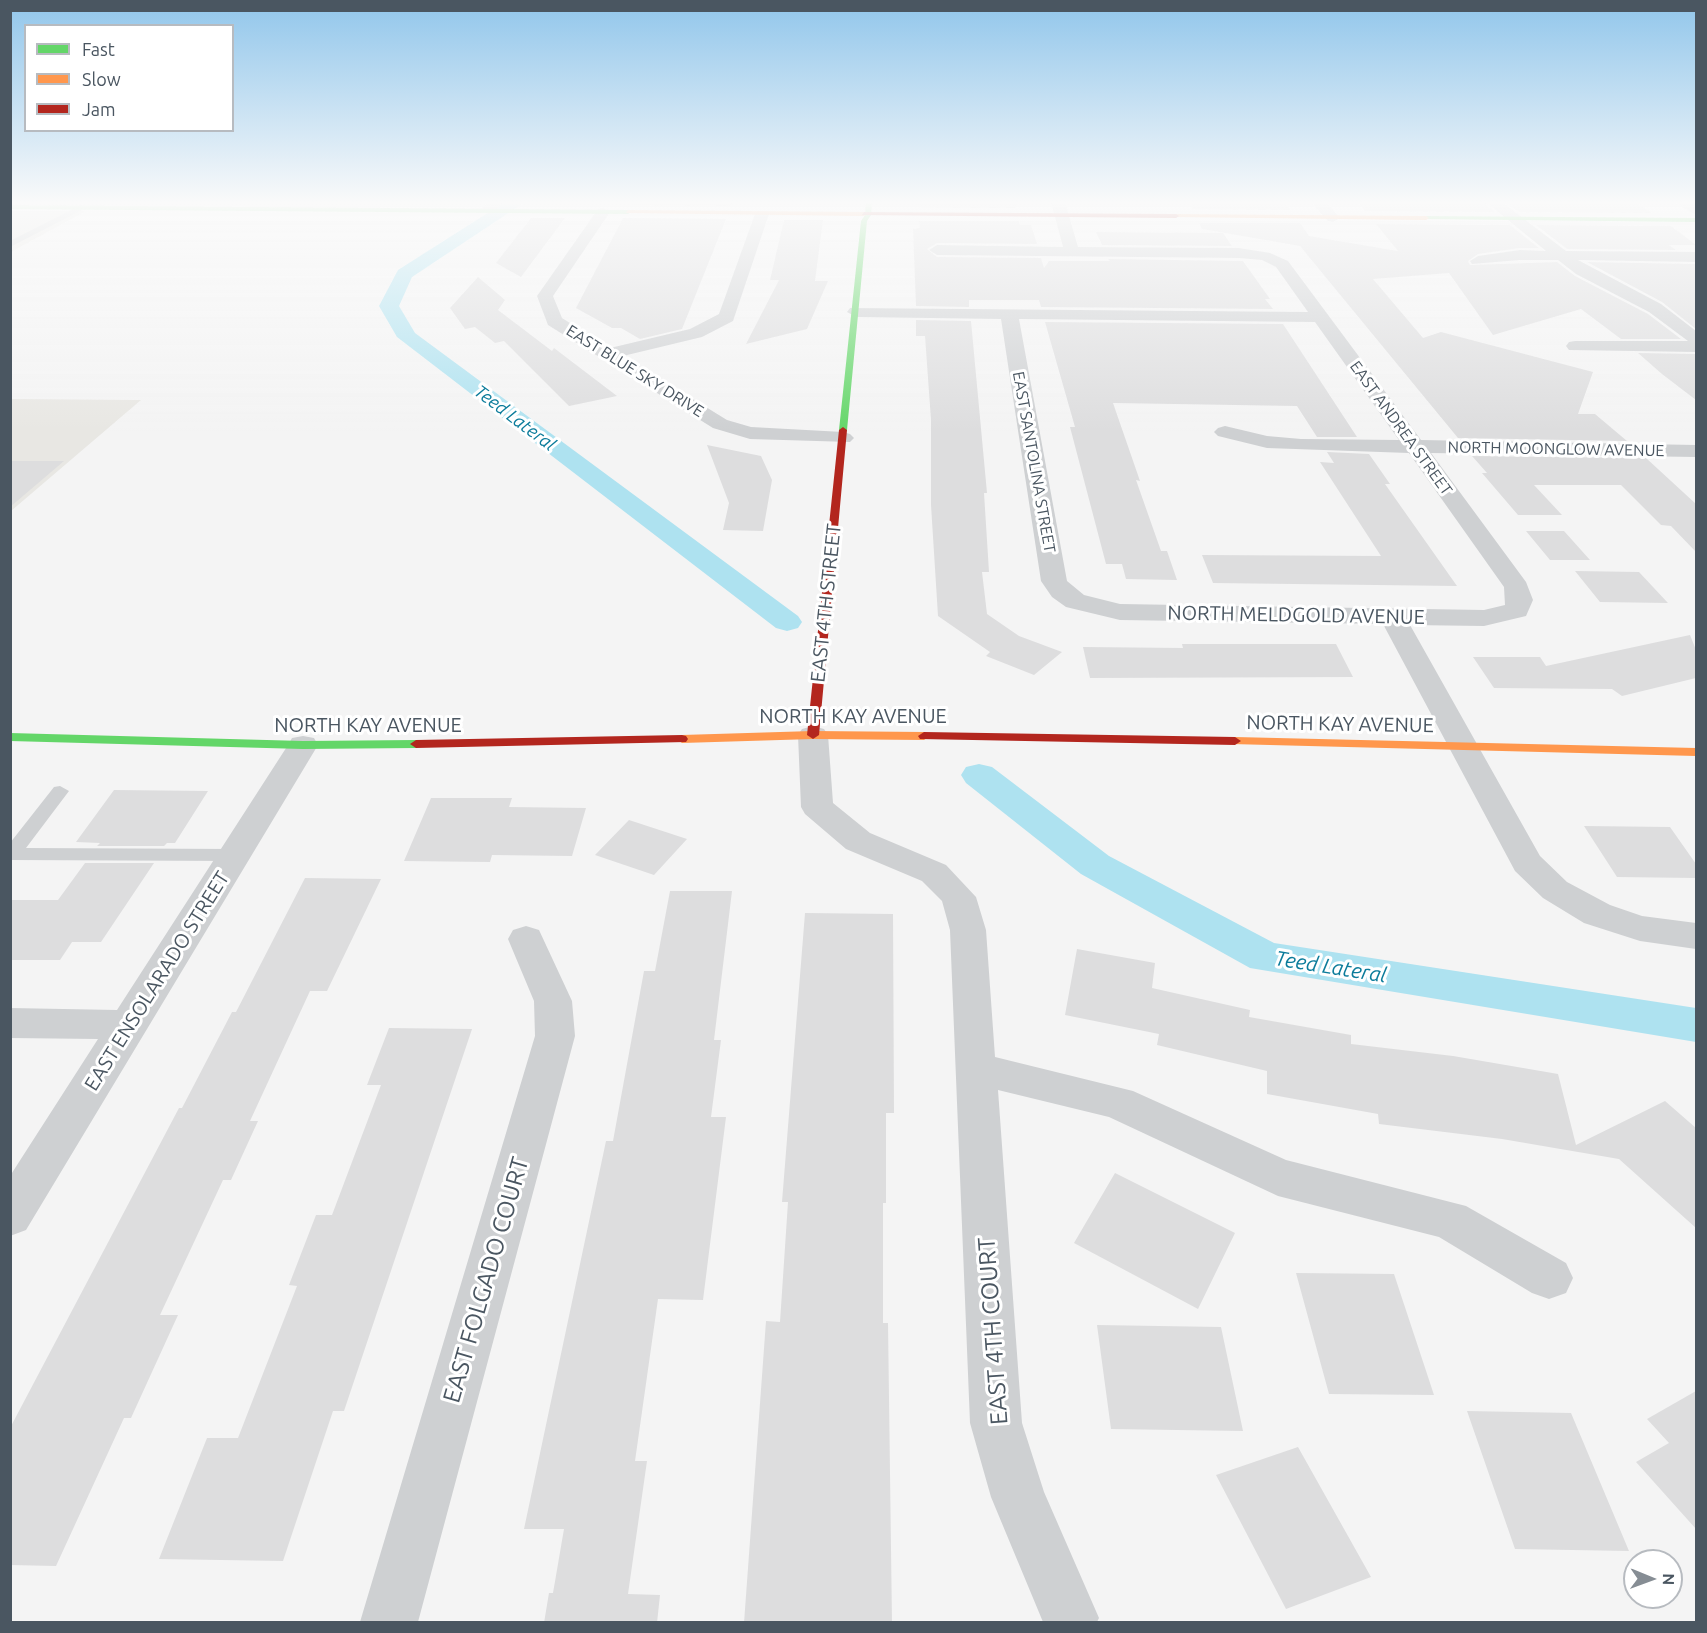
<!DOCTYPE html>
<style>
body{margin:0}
#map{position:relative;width:1707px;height:1633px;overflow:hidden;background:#f4f4f4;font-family:Ubuntu,sans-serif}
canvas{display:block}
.frame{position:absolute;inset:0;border:12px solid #4a5661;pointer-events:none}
.legend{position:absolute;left:24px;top:24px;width:210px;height:108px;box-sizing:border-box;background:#fff;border:2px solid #b7bbc0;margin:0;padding:8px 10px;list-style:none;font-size:18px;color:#4a5661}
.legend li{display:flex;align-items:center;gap:12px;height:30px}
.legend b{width:30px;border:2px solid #b7bbc0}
.north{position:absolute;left:1623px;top:1549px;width:60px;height:60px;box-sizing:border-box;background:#fff;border:2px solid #b7bbc0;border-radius:50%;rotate:91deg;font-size:16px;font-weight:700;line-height:24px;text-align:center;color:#4a5661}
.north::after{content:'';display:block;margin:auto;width:21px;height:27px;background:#868d94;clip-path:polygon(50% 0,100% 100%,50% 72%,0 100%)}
</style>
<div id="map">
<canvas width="1707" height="1633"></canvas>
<div class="frame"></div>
<ul class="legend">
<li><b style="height:8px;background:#63d668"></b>Fast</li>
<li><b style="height:8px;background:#ff974d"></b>Slow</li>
<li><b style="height:8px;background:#b3261e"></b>Jam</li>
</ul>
<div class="north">N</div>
</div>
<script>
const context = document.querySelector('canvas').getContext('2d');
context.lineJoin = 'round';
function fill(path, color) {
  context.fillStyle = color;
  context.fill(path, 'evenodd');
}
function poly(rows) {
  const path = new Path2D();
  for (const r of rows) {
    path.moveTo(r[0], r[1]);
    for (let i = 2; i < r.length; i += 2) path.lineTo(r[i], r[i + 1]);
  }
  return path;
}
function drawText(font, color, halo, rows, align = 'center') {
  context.font = font + ' Ubuntu,sans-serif';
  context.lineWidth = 6;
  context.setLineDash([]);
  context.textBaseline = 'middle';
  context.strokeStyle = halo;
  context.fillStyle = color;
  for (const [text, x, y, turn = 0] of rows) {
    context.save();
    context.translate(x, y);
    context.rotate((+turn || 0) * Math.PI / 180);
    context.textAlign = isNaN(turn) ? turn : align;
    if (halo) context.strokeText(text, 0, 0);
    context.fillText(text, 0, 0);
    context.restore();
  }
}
const commercial = poly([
 [11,211,86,211,11,252],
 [11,399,141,400,11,511]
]);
const canal = poly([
 [505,202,525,202,412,277,399,306,415,333,798,616,802,622,798,628,787,631,776,628,397,337,379,306,398,270,505,202],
 [979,764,992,767,1109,856,1274,943,1696,1008,1696,1042,1250,968,1081,874,966,783,961,775,966,767,979,764]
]);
const building = poly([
 [632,202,732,202,731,206,630,205],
 [918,202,1015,202,1016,208,918,207],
 [1190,202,1285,203,1290,210,1193,209],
 [1358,202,1484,202,1495,212,1365,211],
 [1506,202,1637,203,1652,213,1519,212],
 [531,218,565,218,521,277,496,263],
 [623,218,726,219,682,329,640,339,621,328,612,328,576,308],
 [784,220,823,220,815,281,828,281,807,329,746,344,779,280,770,280],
 [919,221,1019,221,1020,225,1031,225,1037,244,937,243,927,249,937,257,1041,258,1044,268,1049,261,1110,261,1108,259,1243,261,1270,299,1265,299,1273,309,1041,307,1039,300,969,300,969,307,916,306,913,229,920,228],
 [1199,223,1300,223,1309,236,1398,251,1376,224,1510,225,1539,248,1520,248,1478,254,1468,261,1470,265,1557,262,1575,276,1648,314,1681,339,1621,339,1581,309,1493,335,1449,273,1373,279,1423,338,1441,332,1593,372,1578,414,1595,414,1627,441,1458,438,1300,246,1202,229],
 [1536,225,1671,226,1696,245,1669,245,1676,250,1567,249],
 [1096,232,1223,233,1232,246,1102,245],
 [1587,262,1696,264,1696,329,1662,302],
 [478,277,505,300,498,310,552,351,554,348,617,396,569,406,504,341,495,343,475,327,465,329,450,308],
 [916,320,971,321,987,493,984,493,989,572,982,572,987,614,1019,636,1062,652,1034,675,986,656,990,652,938,616,931,505,931,420,925,336,916,336],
 [1045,322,1283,324,1357,437,1317,437,1297,406,1113,403,1140,481,1136,480,1161,551,1167,551,1177,580,1126,579,1122,564,1106,564,1070,427,1075,427],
 [1638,353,1696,354,1696,400,1662,374],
 [707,445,761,456,772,480,763,531,723,530,729,503],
 [1327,452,1369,454,1390,484,1385,484,1457,586,1213,583,1202,555,1381,556,1320,462,1334,463],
 [1472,456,1646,458,1696,504,1696,552,1671,526,1661,525,1621,485,1534,485,1562,515,1518,515,1482,473,1487,473],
 [10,461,64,461,10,507],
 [1526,531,1564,531,1590,560,1550,560],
 [1575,571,1639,572,1668,603,1600,602],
 [1690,635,1696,650,1696,678,1622,696,1612,689,1494,688,1473,657,1540,657,1546,666],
 [1182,644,1336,644,1353,677,1090,678,1083,647,1183,648],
 [114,790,208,791,175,843,167,843,164,846,97,846,100,843,76,842],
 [431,798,512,798,509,807,586,808,572,856,492,855,490,862,404,861],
 [629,820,687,839,654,875,595,855],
 [1584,826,1670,827,1696,864,1696,878,1617,877],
 [85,863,154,863,101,942,72,942,60,960,10,960,10,900,58,900],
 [305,878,381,879,327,991,310,991,250,1121,258,1121,231,1180,223,1180,160,1315,178,1315,131,1418,124,1418,56,1566,10,1565,10,1428,179,1108,182,1108,232,1012,236,1012],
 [670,891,732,891,714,1040,721,1040,711,1117,726,1117,703,1300,658,1299,635,1461,647,1461,628,1594,660,1595,657,1623,544,1623,549,1593,553,1593,564,1529,524,1529,606,1141,613,1141,644,971,655,971],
 [805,913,893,914,894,1113,886,1113,886,1203,883,1203,883,1323,888,1323,892,1623,744,1623,766,1321,780,1322,788,1202,782,1202],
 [1077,949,1155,963,1152,988,1250,1010,1249,1017,1351,1035,1351,1044,1453,1056,1558,1074,1576,1145,1665,1101,1696,1128,1696,1228,1619,1159,1502,1139,1379,1124,1378,1114,1267,1094,1267,1071,1157,1045,1159,1034,1065,1015],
 [389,1028,472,1029,344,1411,333,1411,283,1561,159,1559,207,1438,238,1438,297,1286,289,1285,316,1215,332,1215,381,1085,367,1085],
 [1115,1173,1235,1233,1198,1309,1074,1243],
 [1296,1273,1394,1274,1434,1395,1329,1394],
 [1097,1325,1221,1327,1243,1431,1111,1429],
 [1696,1391,1696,1529,1636,1462,1669,1443,1647,1419],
 [1467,1411,1571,1413,1629,1551,1515,1549],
 [1298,1447,1371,1577,1286,1609,1216,1475]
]);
const lane = poly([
 [81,205,88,207,10,247,10,241,81,205],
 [60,786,69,791,26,848,235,849,242,851,244,855,242,859,235,861,10,860,10,843,54,787,60,786]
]);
const street = poly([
 [488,202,503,202,493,213,488,214,481,210,488,202],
 [1051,202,1065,202,1078,247,1239,248,1270,253,1288,261,1421,440,1696,445,1696,457,1431,453,1526,582,1533,600,1526,616,1484,626,1410,625,1540,856,1567,882,1610,905,1642,916,1696,923,1696,949,1640,941,1584,923,1543,898,1515,871,1383,624,1120,620,1066,607,1052,597,1041,581,1001,319,856,317,847,312,850,308,1308,312,1276,267,1262,260,1239,258,937,255,929,250,937,245,1063,247,1051,202],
 [1019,319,1315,322,1399,440,1301,439,1267,436,1225,426,1218,428,1214,432,1218,436,1267,448,1409,453,1504,587,1505,605,1484,610,1120,604,1084,595,1067,581,1019,319],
 [1311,202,1326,202,1340,218,1333,222,1328,221,1311,202],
 [1486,202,1502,202,1566,251,1696,252,1696,262,1578,260,1661,304,1696,331,1696,352,1569,350,1566,346,1569,342,1575,341,1688,341,1649,312,1576,274,1558,260,1520,260,1472,264,1470,261,1478,256,1520,250,1546,251,1486,202],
 [1674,202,1692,202,1696,205,1696,215,1674,202],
 [603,208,610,212,553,296,562,318,610,348,690,329,719,314,755,214,757,211,767,211,769,214,733,321,702,337,623,356,727,420,751,427,843,432,850,434,854,438,850,442,750,439,713,428,548,325,537,296,598,209,603,208],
 [813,726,824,729,828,735,833,803,870,833,946,865,976,897,986,930,995,1057,1133,1091,1286,1160,1466,1206,1566,1263,1573,1278,1566,1293,1549,1299,1532,1293,1439,1237,1278,1196,1109,1117,998,1090,1022,1423,1044,1492,1099,1618,1097,1622,1043,1622,991,1497,970,1423,950,930,942,901,922,881,846,849,805,814,801,807,798,735,802,729,813,726],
 [303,736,314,738,318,745,26,1230,10,1236,10,1176,98,1039,10,1038,10,1008,117,1010,288,745,292,738,303,736],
 [526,926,539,930,572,1001,575,1036,418,1622,360,1622,535,1036,534,1001,508,939,513,930,526,926]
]);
const fast = poly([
 [866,202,872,202,871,215,867,221,847,430,843,433,839,430,861,221,865,215,866,202],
 [10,205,628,210,631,212,628,214,10,209,10,205],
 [1426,216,1696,218,1696,222,1424,219,1426,216],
 [10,733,303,741,416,740,422,744,416,748,303,749,10,741,10,733]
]);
const slow = poly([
 [628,210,864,212,867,214,864,216,626,213,628,210],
 [1176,214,1426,216,1429,218,1426,220,1174,217,1176,214],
 [813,731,924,732,930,736,924,740,813,739,682,743,676,739,682,735,813,731],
 [1235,737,1696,748,1696,756,1231,744,1229,741,1235,737]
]);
const jam = poly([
 [864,212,1176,214,1179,216,1176,218,862,215,864,212],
 [843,427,847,430,819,735,813,739,807,735,839,430,843,427],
 [924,732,1235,737,1241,741,1235,745,920,739,918,736,924,732],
 [682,735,686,736,688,739,686,742,416,748,410,744,416,740,682,735]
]);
const farStreetnames = [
 ["EAST BLUE SKY DRIVE",635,371,32],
 ["EAST ANDREA STREET",1401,428,54],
 ["NORTH MOONGLOW AVENUE",1556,449,1],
 ["EAST SANTOLINA STREET",1034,462,80]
];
const farWaternames = [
 ["Teed Lateral",515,418,37]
];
const streetNames = [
 ["EAST 4TH STREET",826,603,-84],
 ["NORTH MELDGOLD AVENUE",1296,615,1],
 ["NORTH KAY AVENUE",853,716],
 ["NORTH KAY AVENUE",1340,724,1],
 ["NORTH KAY AVENUE",368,725],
 ["EAST ENSOLARADO STREET",157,981,-58]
];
const waterNames = [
 ["Teed Lateral",1331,967,9]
];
const nearStreetnames = [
 ["EAST FOLGADO COURT",486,1280,-74],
 ["EAST 4TH COURT",993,1331,-94]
];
fill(commercial, '#e8e7e3');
fill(canal, '#aee2f0');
fill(building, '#ddddde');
fill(lane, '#ced0d2');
fill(street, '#ced0d2');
fill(fast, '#63d668');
fill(slow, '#ff974d');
fill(jam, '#b3261e');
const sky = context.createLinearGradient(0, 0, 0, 431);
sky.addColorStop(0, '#91c6eb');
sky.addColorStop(0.47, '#fafafa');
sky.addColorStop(1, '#fafafa00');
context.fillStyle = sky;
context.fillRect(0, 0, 1707, 431);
drawText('16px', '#4a5661', '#fff', farStreetnames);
drawText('italic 18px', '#0c7c9b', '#fff', farWaternames);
drawText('20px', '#4a5661', '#fff', streetNames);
drawText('italic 21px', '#0c7c9b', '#fff', waterNames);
drawText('24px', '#4a5661', '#fff', nearStreetnames);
</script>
